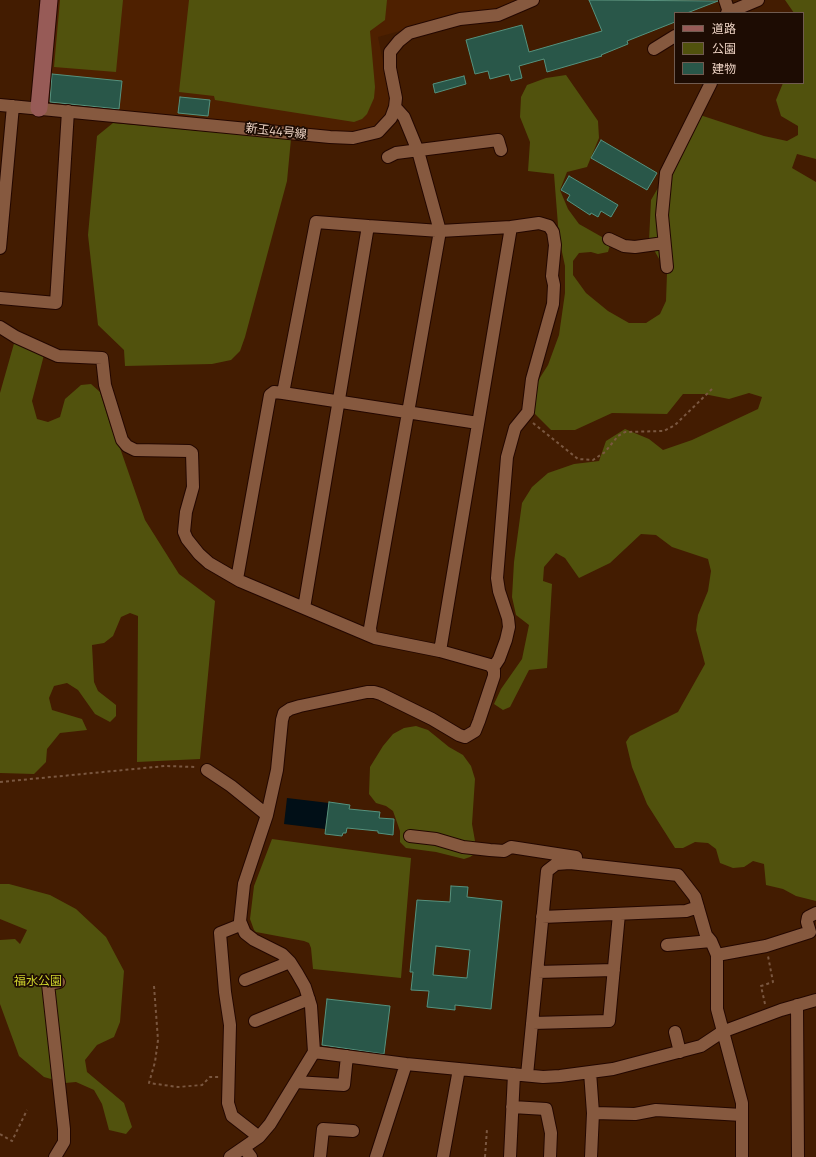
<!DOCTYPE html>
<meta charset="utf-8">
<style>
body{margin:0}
#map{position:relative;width:816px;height:1157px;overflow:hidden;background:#431c01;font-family:"Titillium Web","Noto Sans JP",sans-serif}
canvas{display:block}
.legend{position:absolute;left:674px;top:12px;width:130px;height:72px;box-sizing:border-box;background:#1d0c03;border:1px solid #705b50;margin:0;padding:5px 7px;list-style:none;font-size:12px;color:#ecd2c3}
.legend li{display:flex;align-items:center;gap:8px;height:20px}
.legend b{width:20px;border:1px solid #705b50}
</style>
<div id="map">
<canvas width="816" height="1157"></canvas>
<ul class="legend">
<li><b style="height:5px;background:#975b57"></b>道路</li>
<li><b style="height:11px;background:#51520d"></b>公園</li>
<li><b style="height:11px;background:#295749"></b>建物</li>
</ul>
</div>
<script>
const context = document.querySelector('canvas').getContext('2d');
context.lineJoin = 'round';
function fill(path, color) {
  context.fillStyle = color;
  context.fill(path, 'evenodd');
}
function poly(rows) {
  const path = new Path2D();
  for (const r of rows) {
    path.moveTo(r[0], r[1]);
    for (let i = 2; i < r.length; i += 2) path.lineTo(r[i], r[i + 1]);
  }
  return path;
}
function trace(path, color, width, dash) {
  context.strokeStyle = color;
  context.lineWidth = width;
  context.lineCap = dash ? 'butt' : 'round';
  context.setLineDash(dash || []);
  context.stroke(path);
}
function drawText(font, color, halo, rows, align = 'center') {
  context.font = font + ' "Titillium Web","Noto Sans JP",sans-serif';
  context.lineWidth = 3.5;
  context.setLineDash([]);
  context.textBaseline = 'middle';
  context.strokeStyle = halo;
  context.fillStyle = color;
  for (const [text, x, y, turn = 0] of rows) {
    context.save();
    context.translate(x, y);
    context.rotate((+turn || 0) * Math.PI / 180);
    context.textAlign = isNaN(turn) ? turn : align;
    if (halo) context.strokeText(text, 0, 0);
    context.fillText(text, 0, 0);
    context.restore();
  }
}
const built = poly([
 [56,0,526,0,500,11,458,15,378,37,389,91,389,109,385,117,374,128,347,134,50,103,46,99]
]);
const green = poly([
 [60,0,123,0,116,72,54,67],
 [189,0,387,0,385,20,370,31,375,87,374,98,367,114,362,119,354,122,215,100,214,96,179,92],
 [785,0,816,0,816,159,797,154,792,168,816,182,816,901,796,896,783,889,766,885,764,864,753,861,744,867,733,868,720,863,716,849,708,843,695,842,683,848,675,848,647,804,632,767,626,742,630,736,678,712,705,664,696,630,698,615,708,591,711,571,708,559,672,547,656,535,641,534,610,563,579,578,565,558,556,553,544,567,543,581,552,584,547,668,529,670,510,707,503,710,494,704,501,689,522,659,529,625,516,615,512,597,514,562,522,503,532,487,548,473,574,464,599,461,606,441,625,429,649,439,663,450,692,440,758,409,762,397,749,393,729,399,704,394,683,394,667,414,612,413,575,430,551,430,534,413,536,384,548,365,559,335,565,293,565,266,559,238,554,174,528,171,530,142,520,117,521,97,527,85,546,78,566,75,598,121,599,138,587,167,567,172,560,190,568,209,579,224,602,237,610,245,608,252,598,254,591,252,579,253,573,261,573,275,586,293,608,311,629,323,646,323,660,314,666,301,667,273,649,241,651,200,700,115,764,136,787,141,798,135,798,126,781,116,776,100,783,83,803,83,803,13,794,13],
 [113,123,291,139,287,181,245,337,240,351,231,360,212,364,125,366,124,350,98,325,88,235,97,136],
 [15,340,44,355,32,401,37,419,48,422,60,417,65,399,81,385,91,384,100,392,111,427,119,445,145,520,179,574,215,601,200,759,137,762,138,616,130,613,121,617,113,636,104,643,92,645,94,682,98,691,116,705,116,716,110,722,95,714,78,690,67,683,54,686,49,698,52,710,82,719,87,730,60,733,47,749,46,762,34,774,0,773,0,393],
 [416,726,428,730,449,747,463,755,471,766,475,779,472,824,475,841,473,855,470,857,464,859,436,852,406,848,400,842,400,831,393,811,386,806,376,803,369,794,370,767,383,746,393,734,404,728],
 [272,839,411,858,401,978,313,969,311,948,309,943,304,941,256,932,254,930,250,919,254,886],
 [0,884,9,884,50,895,76,909,106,937,124,971,120,1022,114,1037,97,1045,85,1060,87,1072,124,1103,132,1127,126,1134,109,1130,102,1104,94,1090,76,1082,65,1083,44,1077,19,1056,0,1004,0,940,15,939,20,944,27,930,0,919]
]);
const water = poly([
 [287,798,329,803,325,829,284,824]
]);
const building = poly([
 [589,0,718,1,687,13,675,13,675,22,627,41,628,44,601,55,602,56,547,72,544,59,519,66,522,78,511,81,509,74,490,79,488,71,475,74,466,40,522,25,529,52,602,31,589,0],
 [52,74,122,81,119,109,50,102,52,74],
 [464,76,466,84,435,93,433,84,464,76],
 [180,97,210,100,208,116,178,113,180,97],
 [601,140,657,173,647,190,591,158,601,140],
 [569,176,618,205,611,217,601,211,598,217,591,213,590,215,567,200,570,195,561,190,569,176],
 [329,802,350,805,349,809,380,812,379,818,394,819,393,835,378,833,378,831,347,828,346,833,343,833,342,836,325,834,329,802],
 [451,886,468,887,467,897,502,901,491,1009,455,1005,455,1010,427,1007,429,991,411,990,413,972,410,972,417,900,450,902,451,886],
 [436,946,470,950,467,978,433,975,436,946],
 [327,999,390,1006,384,1054,322,1045,327,999]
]);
const path = poly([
 [533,423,578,459,593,460,605,452,618,436,625,432,664,431,675,425,712,389],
 [0,782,165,766,196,767],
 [154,986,158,1040,155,1062,149,1083,178,1087,202,1085,210,1077,219,1077],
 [765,1004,761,986,773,982,768,956],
 [0,1134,12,1141,27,1110],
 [485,1157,487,1129]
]);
const street = poly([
 [725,0,729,12],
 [727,13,758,0],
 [654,49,675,36],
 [0,105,330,137,353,138,378,132,391,118,395,107,396,98,390,68,390,52,399,41,409,33,460,19,498,15,533,0],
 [388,157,396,153,498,140,501,150],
 [609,239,624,246,635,247,664,243],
 [0,248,13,106],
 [667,267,662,215,666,173,711,83],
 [0,298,56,303,68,111],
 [0,327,16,337,58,356,102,358,105,385,122,440,127,446,135,450,189,451,192,453,193,487,186,512,184,532,187,539,199,554,209,563,240,581,375,638,440,651,490,665,494,670,494,676,479,721,475,731,465,737,459,735,432,719,381,694,374,692,367,692,300,706,290,709,284,713,282,720,277,770,267,815,244,884,240,921,245,933,254,940,282,954,290,962,297,973,305,987,311,1006,314,1052,270,1124,259,1137,230,1157],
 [283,393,316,222,368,226],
 [237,579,270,395,274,392,283,393,478,423],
 [304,608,368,226,440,231,511,227,440,651],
 [371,635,370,628,440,231,418,151,404,117,395,107],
 [493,668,499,659,506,640,509,627,508,618,499,591,497,578,507,457,515,428,528,412,532,379,553,304,554,285,552,276,555,245,553,232,549,226,539,223,511,227],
 [207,770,231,786,267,815],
 [410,836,436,839,463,847,490,850,504,851,511,847,576,857],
 [542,917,686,911,698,907],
 [240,925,220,933,225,992,230,1025,228,1103,232,1116,259,1137],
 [667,945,711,941],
 [717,955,766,946,810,932,807,922,808,917,816,913],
 [537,972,614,970],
 [245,980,290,962],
 [797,1005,798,1157],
 [255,1021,309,999],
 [532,1023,609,1021,619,914],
 [675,1032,680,1052],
 [314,1052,406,1064,543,1077,560,1076,613,1069,701,1046,722,1032,781,1010,816,1000],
 [590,1072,593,1113,591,1157],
 [527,1075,547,871,556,864,570,863,678,875,695,897,706,935,711,941,717,955,717,1009,742,1103,742,1157],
 [296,1082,344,1085,347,1056],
 [512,1107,546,1109,551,1133,550,1157],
 [593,1113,635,1114,656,1110,742,1115],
 [244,1148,251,1157],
 [55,1157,64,1142,64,1129,48,984,59,982],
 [320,1157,323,1129,353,1131],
 [376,1157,406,1064],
 [443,1157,459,1069],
 [510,1157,514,1074]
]);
const secondary = poly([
 [39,108,49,0]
]);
const streetNames = [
 ["新玉44号線",276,132,6]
];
const parkNames = [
 ["福水公園",38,982]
];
fill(built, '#4e2000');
fill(green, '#51520d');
fill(water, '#010f17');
fill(building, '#295749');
trace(building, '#55927e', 1);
trace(street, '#230700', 14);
trace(secondary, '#230700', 19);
trace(path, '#7a5740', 2, [3, 3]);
trace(street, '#86593f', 12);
trace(secondary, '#975b57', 17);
drawText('12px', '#ecd2c3', '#1d0c03', streetNames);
drawText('12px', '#ced22c', '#1d0c03', parkNames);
</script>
